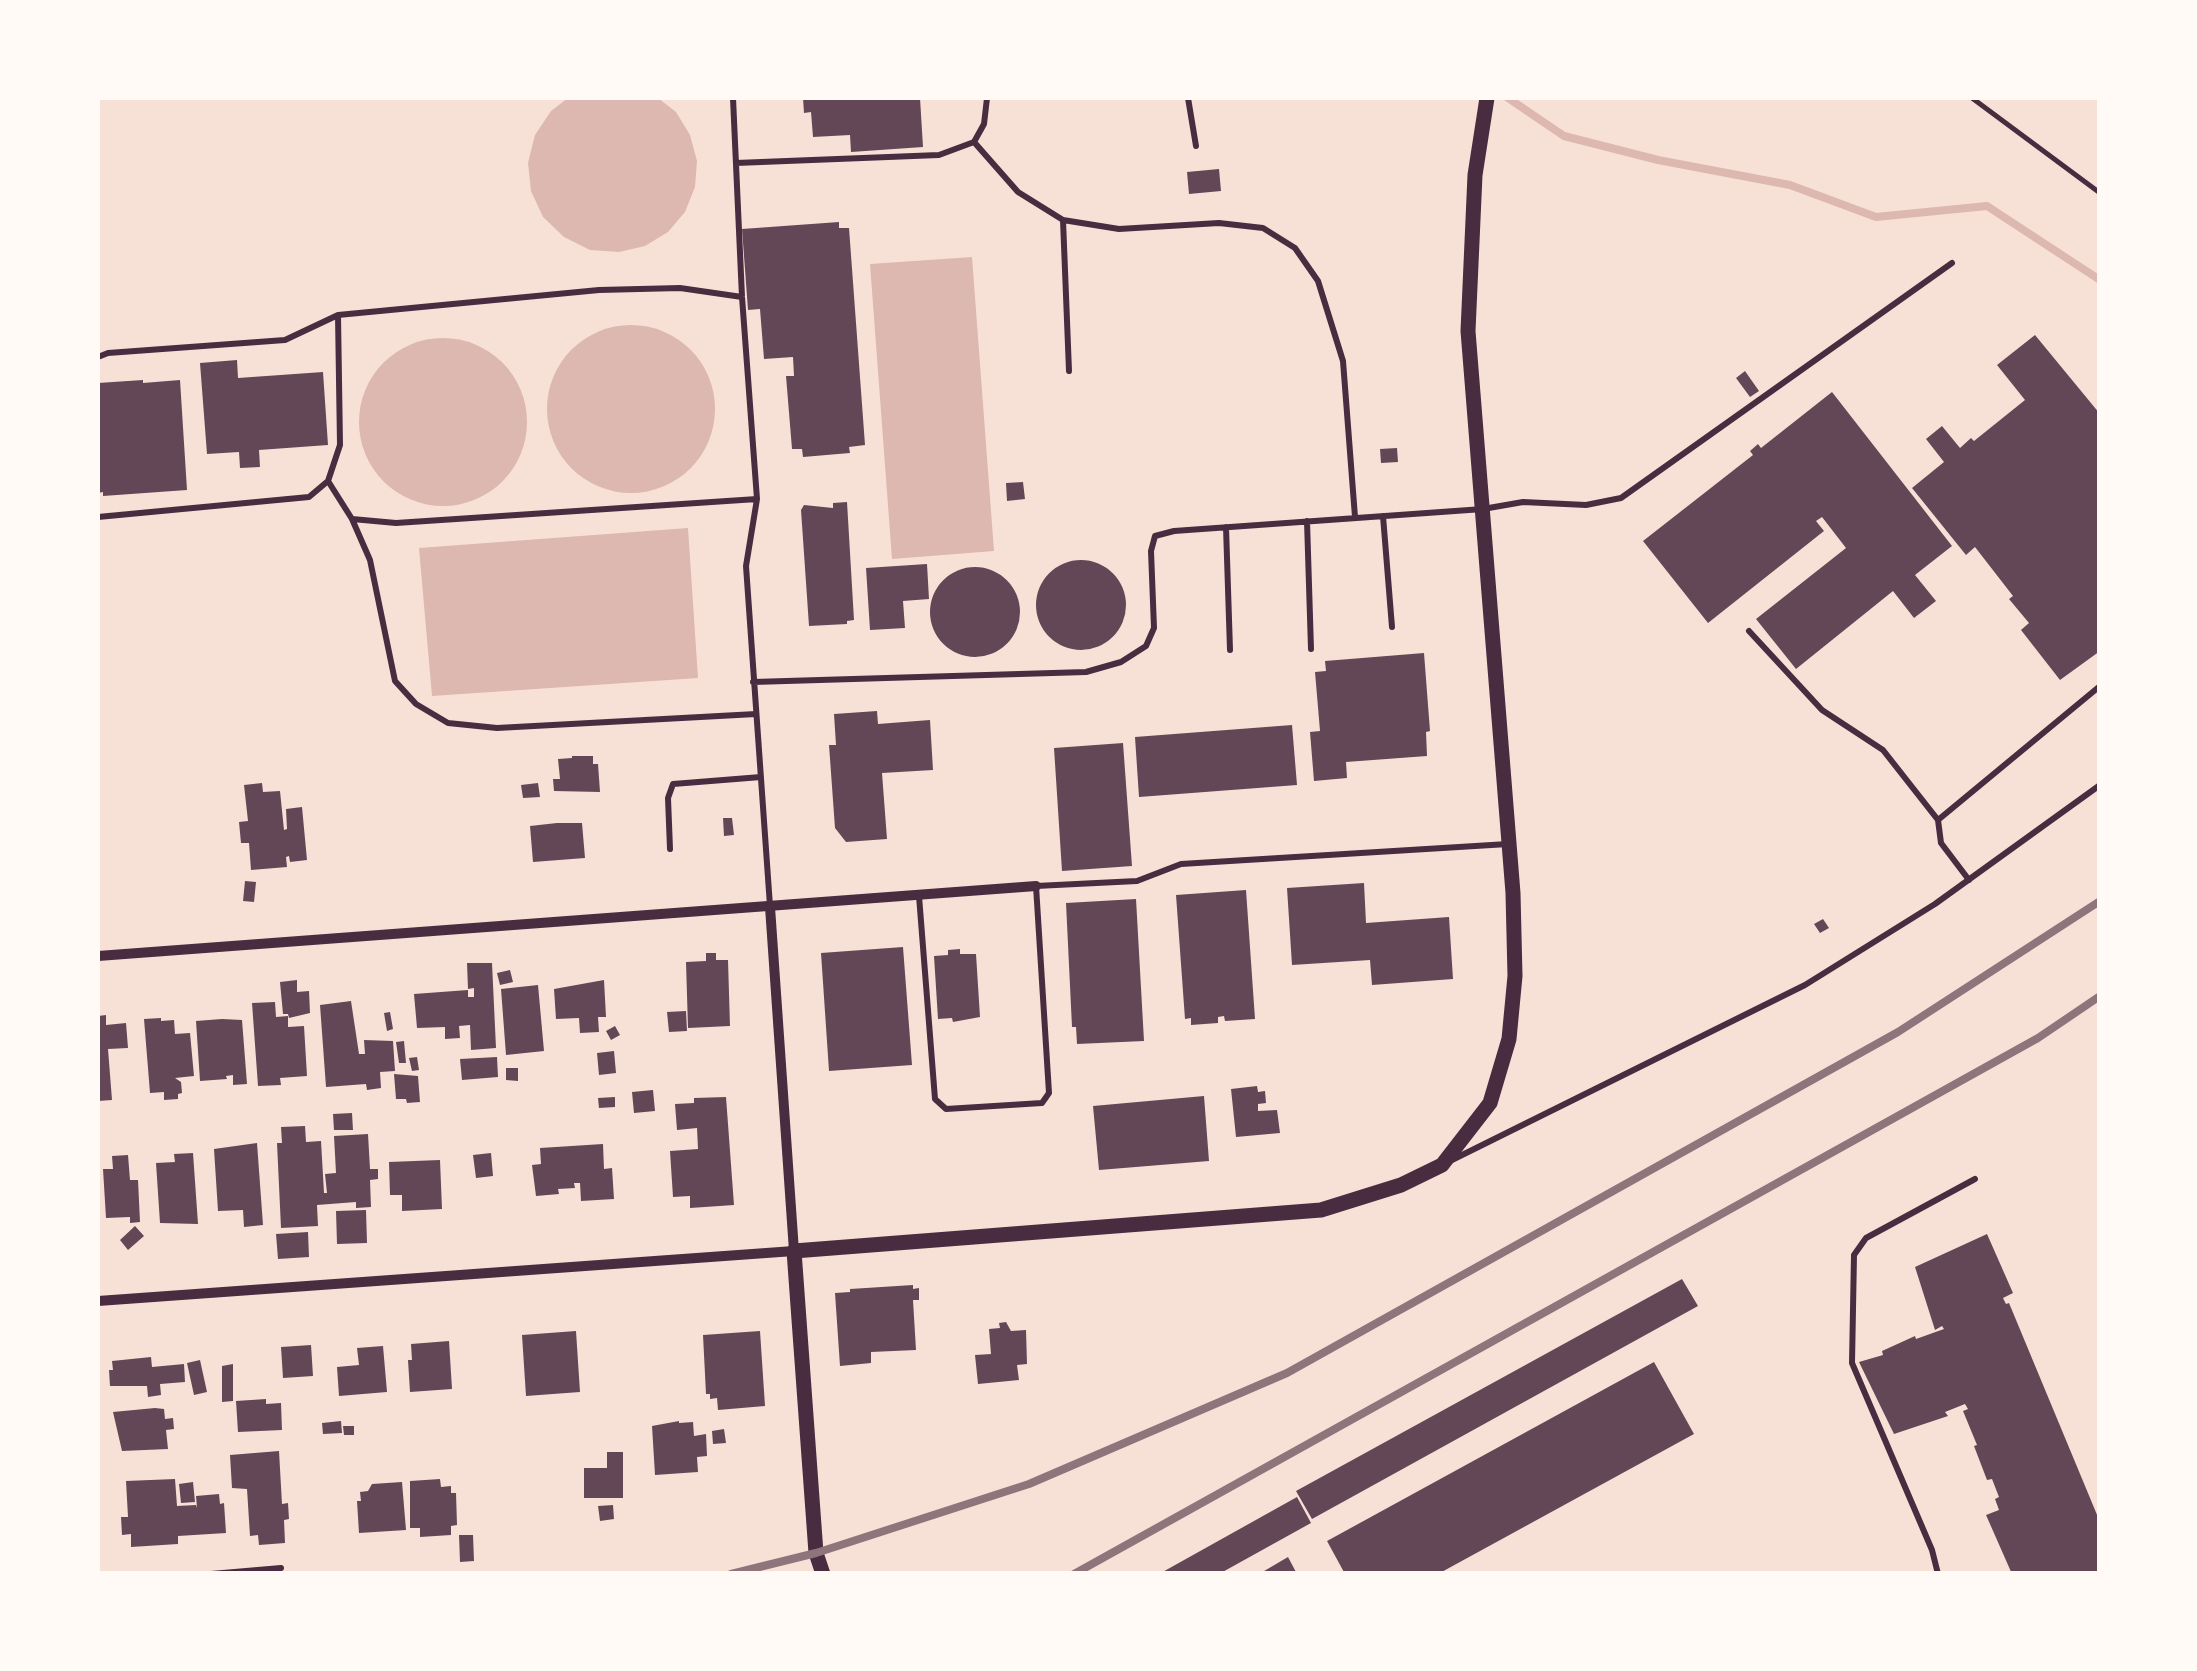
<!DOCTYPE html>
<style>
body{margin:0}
#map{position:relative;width:2197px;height:1671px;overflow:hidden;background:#f7e1d7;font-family:Karla,sans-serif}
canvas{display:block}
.frame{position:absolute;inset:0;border:100px solid #fffaf5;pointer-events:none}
</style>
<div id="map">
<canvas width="2197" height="1671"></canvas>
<div class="frame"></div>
</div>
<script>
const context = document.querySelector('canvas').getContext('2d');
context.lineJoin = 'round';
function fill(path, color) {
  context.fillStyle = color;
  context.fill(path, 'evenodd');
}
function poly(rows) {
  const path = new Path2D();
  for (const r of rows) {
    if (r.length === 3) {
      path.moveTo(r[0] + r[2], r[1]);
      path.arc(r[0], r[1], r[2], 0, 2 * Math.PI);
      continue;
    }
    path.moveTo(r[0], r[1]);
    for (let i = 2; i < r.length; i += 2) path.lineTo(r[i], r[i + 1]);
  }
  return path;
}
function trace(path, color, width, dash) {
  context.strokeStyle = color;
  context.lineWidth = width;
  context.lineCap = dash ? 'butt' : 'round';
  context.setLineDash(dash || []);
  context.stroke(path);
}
const water = poly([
 [568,98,658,98,676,112,690,135,697,161,695,187,685,212,668,232,645,246,619,252,590,250,564,237,543,217,531,191,528,163,535,135,551,111],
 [972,257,994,551,892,559,870,264],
 [631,409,84],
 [443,422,84],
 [688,528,698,678,432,696,419,548]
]);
const stream = poly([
 [1508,98,1564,136,1658,160,1790,185,1876,217,1987,206,2100,280]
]);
const building = poly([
 [803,98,920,98,923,147,851,152,850,135,813,137,811,112,804,113],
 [1219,169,1221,191,1189,194,1187,172],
 [839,222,839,228,849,228,865,445,849,447,850,453,803,457,802,449,792,449,786,376,794,376,793,357,764,359,760,309,748,310,742,229],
 [2035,335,2100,414,2100,651,2060,680,2021,630,2029,623,2009,599,2013,596,1975,547,1966,555,1912,488,1944,462,1926,439,1942,426,1960,448,1971,438,1974,441,2025,400,1997,365],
 [237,360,238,378,323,372,328,445,259,450,260,467,240,468,239,452,207,454,200,363],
 [1745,371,1759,391,1750,397,1736,378],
 [143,380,143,383,180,380,187,490,103,496,103,492,98,493,98,383],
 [1832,392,1952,546,1915,575,1936,601,1914,618,1893,591,1796,669,1756,619,1846,548,1822,517,1816,521,1824,531,1708,623,1643,541,1753,455,1750,451,1758,444,1761,448],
 [1397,448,1398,462,1381,463,1380,449],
 [1023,482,1025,499,1007,501,1006,483],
 [847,502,854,620,847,621,847,624,809,626,801,510,804,505,833,508,833,503],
 [1081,605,45],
 [927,564,929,599,903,601,905,628,870,630,866,568],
 [975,612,45],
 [1424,653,1430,731,1426,732,1427,756,1346,762,1347,778,1314,781,1310,732,1320,731,1315,672,1326,671,1325,661],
 [877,711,878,724,930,720,933,770,882,773,887,839,846,842,835,828,829,745,836,745,834,714],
 [1292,725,1297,785,1139,797,1135,737],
 [1123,743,1132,866,1062,871,1054,748],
 [572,756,593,756,593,764,598,764,600,792,554,791,553,779,560,779,558,759,572,758],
 [262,783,263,792,280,791,284,830,287,829,286,809,302,807,307,860,290,862,289,856,286,857,287,867,251,870,249,843,241,843,239,822,248,821,244,785],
 [538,783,540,797,523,798,521,785],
 [723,818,732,818,734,835,724,836],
 [557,823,582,823,585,858,533,862,530,826],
 [245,881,256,882,254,902,243,901],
 [1364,883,1366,923,1449,917,1453,979,1372,985,1370,960,1292,965,1287,888],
 [1246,890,1255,1019,1225,1021,1224,1016,1218,1017,1218,1023,1191,1025,1191,1018,1185,1019,1176,895],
 [1136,899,1144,1041,1077,1044,1076,1027,1072,1027,1066,903],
 [1823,919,1829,928,1820,933,1814,924],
 [903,947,912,1065,829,1071,821,953],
 [960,949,960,954,976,954,980,1017,953,1022,952,1018,938,1019,934,956,948,955,948,950],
 [706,953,716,953,716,960,728,960,730,1026,688,1028,686,962,706,961],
 [467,963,492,963,496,1048,471,1050,470,1025,459,1026,460,1038,445,1039,445,1027,417,1028,414,994,468,990,468,997,474,997,474,988,468,989],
 [510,970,513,982,500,985,497,973],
 [297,980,297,992,309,991,310,1013,289,1018,288,1014,283,1014,280,982],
 [604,980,606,1017,598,1017,599,1032,580,1033,579,1018,556,1019,554,989],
 [538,985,544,1051,506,1055,501,989],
 [351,1001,359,1054,365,1054,364,1040,393,1041,395,1071,380,1072,381,1088,367,1090,366,1084,326,1087,320,1005],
 [275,1002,276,1017,288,1016,288,1027,304,1026,307,1076,280,1078,281,1085,258,1086,252,1003],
 [686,1011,687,1031,669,1032,667,1012],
 [390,1012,393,1029,387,1031,384,1013],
 [106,1015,106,1025,126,1023,128,1048,108,1049,112,1100,98,1101,98,1016],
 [161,1018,161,1021,174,1020,175,1034,190,1033,194,1076,175,1078,181,1082,182,1093,178,1094,178,1099,164,1100,164,1092,150,1093,144,1019],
 [222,1019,242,1020,247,1084,233,1085,233,1075,226,1076,227,1079,200,1081,196,1021],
 [615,1026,620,1035,611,1040,606,1031],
 [404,1041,406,1063,399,1063,396,1042],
 [614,1051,616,1073,599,1075,597,1053],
 [417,1057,419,1070,412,1071,409,1058],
 [497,1057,498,1077,462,1080,460,1059],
 [506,1068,518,1068,518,1081,506,1080],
 [394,1074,418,1076,420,1102,407,1103,406,1099,396,1099],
 [1257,1086,1258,1092,1265,1091,1266,1103,1258,1104,1258,1111,1277,1110,1280,1133,1236,1137,1231,1089],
 [653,1090,655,1111,634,1113,632,1092],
 [1204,1096,1209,1161,1099,1170,1093,1106],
 [615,1097,615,1107,599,1108,598,1098],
 [726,1097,734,1205,690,1208,690,1196,673,1197,670,1151,698,1149,697,1128,677,1130,675,1104,694,1103,694,1098],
 [352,1113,353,1130,334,1130,333,1114],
 [305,1126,306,1142,321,1141,324,1193,327,1193,325,1174,336,1173,334,1136,368,1134,370,1169,378,1169,378,1179,370,1180,371,1207,356,1208,356,1202,317,1205,318,1226,281,1228,277,1143,282,1143,281,1127],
 [257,1143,263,1225,244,1227,243,1210,218,1211,214,1149],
 [603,1144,604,1169,612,1168,614,1199,581,1201,580,1183,574,1183,575,1188,558,1189,559,1194,536,1196,532,1165,541,1164,540,1148],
 [193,1153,198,1224,160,1223,156,1163,175,1162,174,1154],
 [491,1153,493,1176,476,1178,473,1155],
 [128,1155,130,1180,138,1180,140,1222,130,1223,130,1217,106,1218,103,1169,113,1169,112,1156],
 [440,1160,442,1209,402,1211,402,1195,390,1195,389,1162],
 [366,1210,367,1243,337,1244,336,1211],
 [135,1226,144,1236,128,1250,120,1240],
 [308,1232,309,1257,278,1259,276,1234],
 [1987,1234,2013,1293,2003,1298,2006,1304,2009,1303,2100,1522,2100,1574,2012,1574,1986,1515,1999,1510,1995,1499,1999,1497,1992,1479,1987,1480,1974,1446,1977,1445,1963,1411,1968,1409,1965,1404,1945,1412,1948,1416,1894,1434,1859,1362,1883,1355,1882,1351,1915,1336,1916,1339,1944,1329,1942,1326,1935,1330,1915,1267],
 [1682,1279,1698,1306,1312,1519,1296,1491],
 [913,1285,913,1289,919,1288,919,1300,913,1300,916,1350,871,1352,871,1363,840,1366,835,1293,850,1292,850,1289],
 [1006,1322,1011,1331,1026,1330,1027,1364,1017,1365,1019,1380,978,1384,975,1355,991,1354,989,1329,1000,1328,999,1323],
 [576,1331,580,1392,526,1396,522,1335],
 [760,1331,765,1406,718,1410,717,1398,710,1399,710,1394,706,1394,703,1335],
 [449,1341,452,1389,410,1392,408,1360,412,1360,411,1344],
 [311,1345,313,1376,283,1378,281,1347],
 [383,1346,387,1392,339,1396,337,1367,359,1365,357,1348],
 [151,1357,152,1367,184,1364,185,1382,160,1384,161,1395,148,1397,147,1386,110,1386,109,1370,113,1370,112,1361],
 [200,1360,207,1392,194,1395,187,1363],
 [1654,1362,1694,1434,1438,1574,1345,1574,1327,1541],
 [233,1364,233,1401,222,1402,222,1366],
 [266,1399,266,1404,281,1403,282,1430,238,1432,236,1401],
 [155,1408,164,1409,165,1419,173,1418,174,1429,166,1430,168,1449,122,1451,113,1412],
 [341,1421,342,1433,323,1434,322,1423],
 [679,1421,679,1423,693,1422,694,1436,706,1434,707,1456,697,1457,698,1472,655,1475,652,1426],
 [343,1426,354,1426,354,1435,344,1435],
 [724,1429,726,1443,713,1444,712,1431],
 [279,1451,282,1504,288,1503,289,1519,284,1520,285,1543,259,1545,258,1535,250,1536,247,1489,232,1488,230,1455],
 [607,1452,623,1452,623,1498,584,1498,584,1468,607,1468],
 [175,1479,177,1506,196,1505,197,1508,196,1496,219,1494,220,1504,224,1503,226,1533,178,1536,178,1544,131,1547,131,1534,122,1535,121,1517,128,1517,126,1481],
 [440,1479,441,1487,451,1486,451,1493,456,1493,457,1525,451,1526,451,1535,420,1537,420,1528,410,1528,410,1481],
 [193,1482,195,1502,181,1503,179,1484],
 [402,1482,406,1530,359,1533,357,1501,361,1501,360,1492,368,1491,372,1484],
 [1297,1497,1311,1523,1219,1574,1159,1574],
 [613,1505,614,1519,600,1521,598,1506],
 [459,1535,473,1535,474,1561,460,1562],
 [1288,1557,1297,1574,1259,1574]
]);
const path = poly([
 [1972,98,2100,193]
]);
const service = poly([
 [733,98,742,297,757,499,746,566,770,906],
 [1188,98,1196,146],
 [974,142,1018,192,1063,220,1119,229,1219,223,1263,228,1295,248,1318,281,1343,361,1355,517],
 [736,163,939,155,974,142,984,124,987,98],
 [1063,220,1069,371],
 [98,357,108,353,285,340,338,315,599,290,680,288,742,297],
 [328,481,352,519,370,560,395,681,416,704,448,723,497,728,756,714],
 [1383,516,1392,627],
 [98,517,309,497,328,481,340,445,338,315],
 [352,519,396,523,757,499],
 [1307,521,1311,649],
 [1226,527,1230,650],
 [1749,631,1822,710,1883,750,1938,820,1941,843,1969,880],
 [753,682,1086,672,1121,662,1146,646,1154,628,1151,551,1155,536,1174,531,1483,509,1523,502,1586,505,1621,498,1952,263],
 [1938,820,2100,686],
 [670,849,668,798,673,784,761,777],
 [919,896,935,1099,946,1109,1042,1103,1049,1093,1036,886,1137,881,1181,864,1508,844],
 [1452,1160,1805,985,1935,904,2100,785],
 [211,1574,281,1568],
 [1938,1574,1932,1550,1852,1363,1854,1255,1866,1238,1975,1179]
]);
const minor = poly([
 [98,956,1036,886],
 [98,1301,794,1251,770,907]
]);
const tertiary = poly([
 [823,1574,816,1553,794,1251,1321,1210,1401,1185,1442,1165,1490,1103,1509,1039,1515,976,1513,893,1468,331,1475,175,1487,98]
]);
const rail = poly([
 [731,1574,816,1553,1029,1484,1287,1373,1898,1032,2100,901],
 [1074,1574,2038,1038,2100,996]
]);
fill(water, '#dcb8b0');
trace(stream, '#dcb8b0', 8);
fill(building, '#644757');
trace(path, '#4a2c40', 5);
trace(service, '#4a2c40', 6);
trace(minor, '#4a2c40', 10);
trace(tertiary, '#4a2c40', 15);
trace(rail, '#8f747c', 8);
</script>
